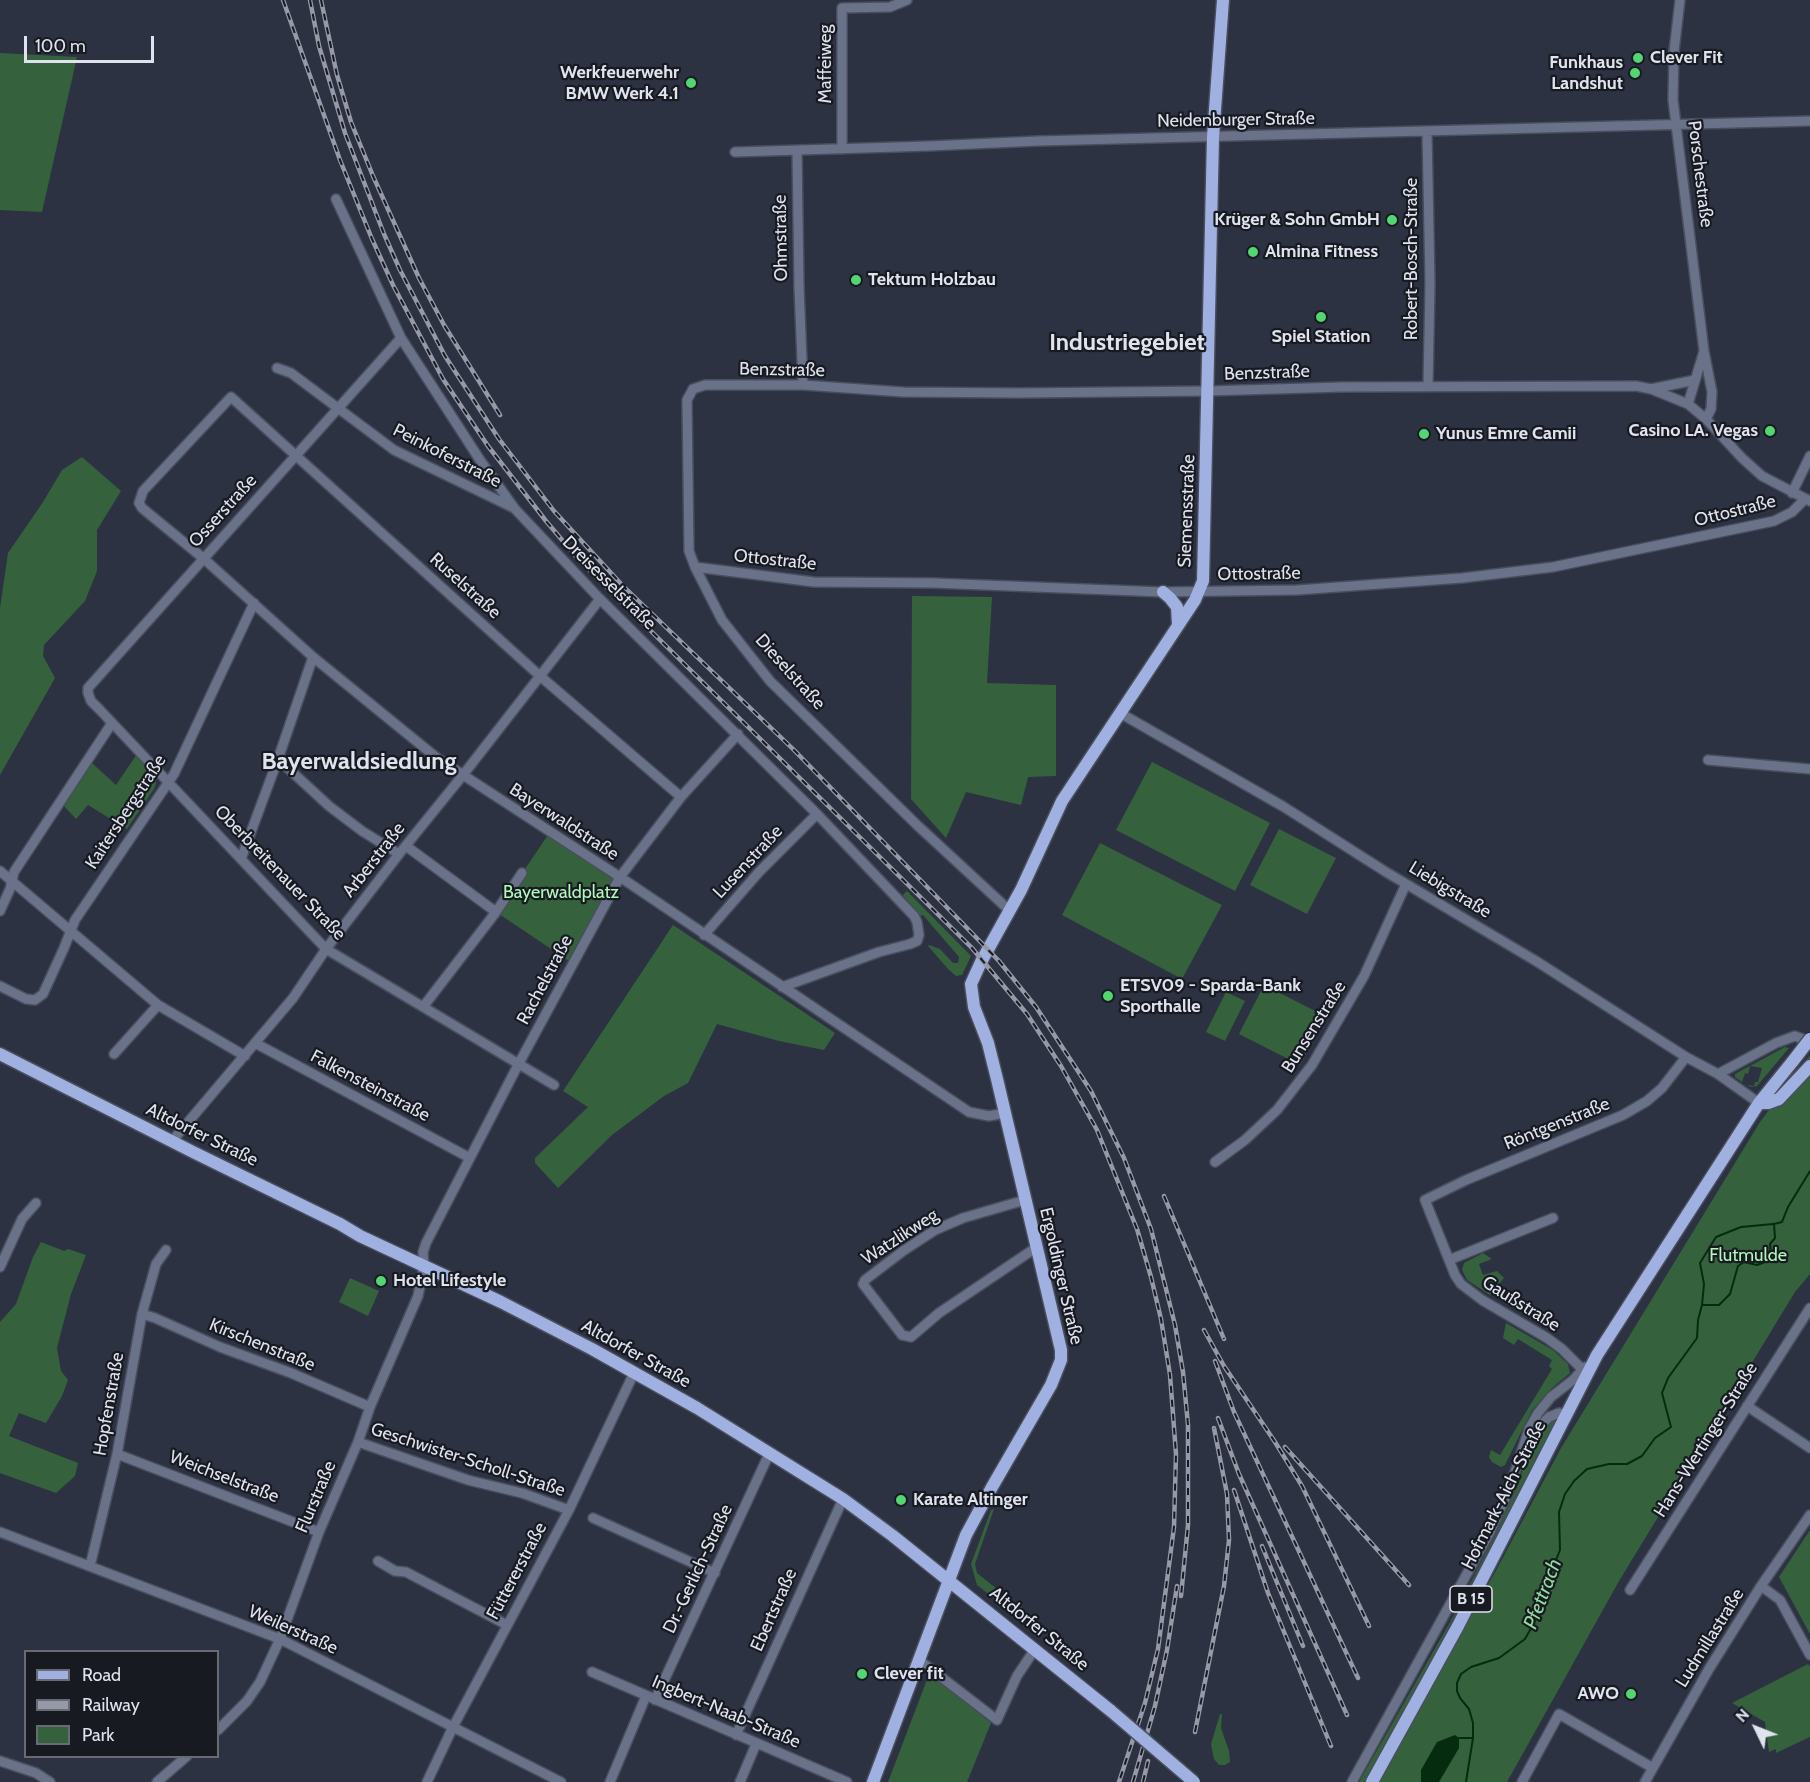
<!DOCTYPE html>
<meta charset="utf-8">
<style>
body{margin:0}
#map{position:relative;width:1810px;height:1782px;overflow:hidden;background:#2d3243;font-family:Cabin,sans-serif}
canvas{display:block}
.legend{position:absolute;left:24px;top:1650px;width:195px;height:108px;box-sizing:border-box;background:#181a22;border:2px solid #686a74;margin:0;padding:8px 10px;list-style:none;font-size:18px;color:#dfe3ee}
.legend li{display:flex;align-items:center;gap:12px;height:30px}
.legend b{width:30px;border:2px solid #686a74}
.north{position:absolute;left:1726px;top:1698px;width:60px;height:60px;-webkit-text-stroke:4px #181a22;paint-order:stroke;rotate:313deg;font-size:16px;font-weight:700;line-height:24px;text-align:center;color:#dfe3ee}
.north::after{content:'';display:block;margin:auto;width:21px;height:27px;background:#dfe3ee;clip-path:polygon(50% 0,100% 100%,50% 72%,0 100%)}
.scale{position:absolute;left:24px;top:36px;width:130px;height:27px;box-sizing:border-box;border:3px solid #dfe3ee;border-top:0;padding-left:8px;font-size:18px;line-height:21px;white-space:nowrap;color:#dfe3ee;-webkit-text-stroke:4px #181a22;paint-order:stroke}
</style>
<div id="map">
<canvas width="1810" height="1782"></canvas>
<ul class="legend">
<li><b style="height:8px;background:#a0b0e0"></b>Road</li>
<li><b style="height:8px;background:#969aa8"></b>Railway</li>
<li><b style="height:16px;background:#36613d"></b>Park</li>
</ul>
<div class="north">N</div>
<div class="scale">100 m</div>
</div>
<script>
const context = document.querySelector('canvas').getContext('2d');
context.lineJoin = 'round';
function fill(path, color) {
  context.fillStyle = color;
  context.fill(path, 'evenodd');
}
function poly(rows) {
  const path = new Path2D();
  for (const r of rows) {
    path.moveTo(r[0], r[1]);
    for (let i = 2; i < r.length; i += 2) path.lineTo(r[i], r[i + 1]);
  }
  return path;
}
function trace(path, color, width, dash) {
  context.strokeStyle = color;
  context.lineWidth = width;
  context.lineCap = dash ? 'butt' : 'round';
  context.setLineDash(dash || []);
  context.stroke(path);
}
function drawText(font, color, halo, rows, align = 'center') {
  context.font = font + ' Cabin,sans-serif';
  context.lineWidth = 4.5;
  context.setLineDash([]);
  context.textBaseline = 'middle';
  context.strokeStyle = halo;
  context.fillStyle = color;
  for (const [text, x, y, turn = 0] of rows) {
    context.save();
    context.translate(x, y);
    context.rotate((+turn || 0) * Math.PI / 180);
    context.textAlign = isNaN(turn) ? turn : align;
    if (halo) context.strokeText(text, 0, 0);
    context.fillText(text, 0, 0);
    context.restore();
  }
}
const green = poly([
 [0,53,77,57,42,212,0,210],
 [82,457,121,491,97,530,97,571,85,601,44,645,43,656,55,678,0,775,0,608,8,553,43,502,62,470],
 [912,596,992,597,987,683,1056,685,1056,776,1028,777,1021,805,966,792,946,838,911,799],
 [137,754,155,774,156,784,154,789,127,829,88,805,76,819,64,806,92,763,116,785],
 [1152,762,1270,823,1235,891,1116,830],
 [1279,829,1336,858,1307,914,1250,885],
 [550,832,620,877,572,963,496,912],
 [1100,843,1222,905,1182,979,1062,915],
 [907,891,971,956,962,975,956,976,948,969,928,946,929,945,940,949,953,963,958,963,959,957,923,915,919,916,903,895],
 [673,925,835,1033,824,1050,779,1041,717,1024,688,1083,664,1096,612,1135,558,1188,535,1163,535,1158,588,1107,563,1091],
 [1264,985,1325,1016,1300,1065,1239,1034],
 [1226,992,1245,1001,1225,1041,1206,1032],
 [1785,1047,1789,1048,1757,1086,1751,1087,1747,1085,1754,1086,1755,1082,1758,1082,1762,1068,1750,1066,1748,1074,1745,1073,1742,1082,1735,1077,1735,1074],
 [1810,1055,1810,1274,1795,1292,1619,1581,1507,1782,1377,1782,1498,1567,1561,1448,1760,1122],
 [41,1242,64,1251,68,1249,86,1255,71,1294,57,1348,61,1371,68,1380,62,1396,46,1423,19,1413,9,1436,78,1463,75,1476,56,1493,0,1473,0,1322,16,1304,33,1257],
 [1483,1253,1492,1259,1479,1264,1483,1275,1497,1271,1504,1278,1490,1295,1467,1280,1462,1270,1464,1263],
 [350,1278,379,1291,368,1316,339,1302],
 [1506,1323,1553,1350,1568,1364,1570,1373,1553,1387,1532,1410,1505,1465,1501,1467,1492,1462,1489,1457,1491,1450,1500,1455,1552,1369,1549,1366,1552,1360,1518,1339,1514,1345,1503,1338],
 [1557,1418,1411,1700,1364,1782,1359,1782,1450,1622,1496,1533,1520,1480,1527,1451,1539,1432],
 [994,1509,975,1564,977,1573,1018,1606,1022,1607,1015,1615,977,1585,971,1564,991,1510],
 [1810,1530,1810,1634,1779,1577],
 [1808,1664,1810,1667,1810,1737,1776,1753,1776,1749,1769,1752,1765,1722,1732,1703],
 [933,1676,991,1723,967,1782,888,1782,928,1677],
 [1220,1714,1222,1714,1221,1728,1229,1751,1230,1762,1225,1765,1219,1765,1214,1759,1211,1744]
]);
const water = poly([
 [1455,1735,1459,1738,1459,1748,1439,1782,1421,1782,1421,1770,1437,1742]
]);
const stream = poly([
 [1702,1305,1704,1284,1700,1263,1716,1237,1741,1227,1773,1224],
 [1459,1738,1473,1738],
 [1466,1782,1473,1738,1473,1723,1469,1709,1460,1698,1457,1691,1457,1683,1461,1674,1471,1667,1499,1658,1525,1639,1534,1623,1538,1610,1537,1599,1548,1580,1560,1550,1559,1512,1565,1494,1574,1481,1587,1469,1609,1464,1627,1464,1642,1456,1655,1438,1671,1427,1662,1393,1668,1378,1697,1338,1698,1320,1702,1305,1719,1305,1730,1294,1738,1266,1744,1262,1757,1265,1768,1261,1771,1255,1770,1244,1775,1238,1774,1224,1782,1222,1788,1207,1810,1171]
]);
const minor = poly([
 [1680,0,1674,51,1673,100,1704,351,1712,392,1711,409,1706,419],
 [1427,131,1430,284,1428,386],
 [842,149,842,8,890,7,907,0],
 [797,151,799,287,803,385],
 [735,152,929,146,1038,141,1810,121],
 [336,199,401,338,480,460,515,509,600,599,817,814,914,916,917,922,919,935,917,941,910,944,879,952,782,987],
 [401,338,88,688,88,693,91,701,100,710,326,949,554,1085],
 [277,368,291,373,394,450,514,508],
 [1651,389,1695,380],
 [1688,404,1704,351],
 [1792,493,1810,456],
 [695,567,814,582,933,583,1163,592,1297,590,1462,578,1553,567,1774,521,1792,512,1805,499],
 [1120,713,1284,807,1386,872,1536,961,1686,1057,1718,1074,1759,1103],
 [278,759,329,806,362,831,399,854],
 [1708,760,1810,769],
 [681,797,540,676,231,397,143,491,139,503,142,508,203,558,313,657,437,758,620,877,969,1112,989,1116,1005,1113],
 [406,846,496,912],
 [241,859,278,759,313,657],
 [0,871,158,1005,245,1056],
 [1009,910,917,825,770,681,722,620,695,567,689,551,687,400,693,389,705,385,803,385,903,392,1019,393,1208,391,1342,387,1636,386,1651,389,1688,404,1706,419,1742,458,1762,476,1810,501],
 [0,911,10,889,14,872,112,723],
 [704,935,759,872,817,814],
 [0,986,26,999,35,1000,43,994,64,948,75,920,174,774,254,603],
 [423,1007,496,912,522,873],
 [255,1043,470,1158],
 [114,1054,158,1005],
 [1718,1074,1776,1043,1795,1036,1810,1042],
 [173,1140,293,998,326,949,399,854,463,775,600,599],
 [1215,1162,1245,1140,1277,1110,1312,1065,1364,976,1406,884],
 [1025,1200,963,1218,935,1230,903,1251,865,1280,863,1284,902,1335,911,1337,939,1313,1037,1247],
 [1449,1260,1553,1218],
 [0,1267,22,1219,36,1203],
 [142,1314,155,1318,220,1347,291,1373,370,1407],
 [1582,1369,1562,1349,1547,1338,1482,1300,1461,1284,1455,1275,1425,1200,1466,1180,1623,1115,1647,1101,1662,1088,1686,1057],
 [1747,1406,1810,1448],
 [1528,1438,1549,1417,1559,1413,1566,1414],
 [358,1442,468,1480,522,1493,569,1510],
 [117,1454,319,1532],
 [593,1518,715,1573],
 [0,1532,280,1639,561,1782],
 [378,1561,395,1571,406,1572,507,1625],
 [90,1566,117,1454,142,1314,156,1264,166,1250],
 [1761,1586,1780,1600,1810,1655],
 [1630,1590,1810,1308],
 [919,1660,997,1720,1017,1676,1035,1649],
 [592,1672,847,1782],
 [655,1700,770,1452],
 [218,1730,247,1701,260,1682,280,1639,319,1532,358,1442,370,1407,418,1296,424,1266,423,1252,426,1243,518,1065,620,877,681,797,738,734],
 [736,1735,843,1499],
 [0,1761,36,1773,50,1782],
 [157,1782,187,1756],
 [427,1782,453,1727,569,1510,634,1373],
 [610,1782,646,1696],
 [740,1782,756,1744],
 [1352,1782,1490,1532,1509,1490,1529,1429,1538,1413,1551,1397,1573,1380,1585,1367],
 [1522,1782,1559,1714,1653,1768],
 [1645,1782,1709,1669,1761,1586,1810,1515]
]);
const major = poly([
 [1163,592,1170,598,1177,607,1178,625],
 [0,1054,193,1152,340,1224,360,1236,501,1302,592,1349,697,1408,843,1499,893,1536,1111,1711],
 [1759,1103,1768,1103,1779,1099,1810,1066],
 [873,1782,966,1535,992,1487,1051,1385,1061,1360,1061,1350,997,1079,988,1043,974,1007,971,984,981,962,1021,890,1062,801,1195,600,1203,581,1213,137,1223,0],
 [1372,1782,1458,1626,1597,1355,1759,1103,1793,1061]
]);
const rail = poly([
 [283,0,340,160,372,239,393,285,443,379,488,446,546,521,579,560,972,948,1027,1014,1061,1066,1097,1130,1137,1229,1151,1277,1161,1319,1170,1375,1176,1454,1174,1527,1158,1649,1145,1703,1119,1782],
 [310,0,319,46,345,133,384,234,400,270,445,356,499,439,554,511,623,586,794,750,999,961,1036,1007,1091,1091,1124,1158,1151,1229,1175,1325,1183,1372,1188,1425,1188,1525,1181,1596],
 [321,0,337,75,351,122,373,176,419,278,444,325,500,415],
 [1164,1196,1224,1339],
 [1204,1330,1224,1366,1275,1442,1302,1486,1369,1626],
 [1215,1361,1234,1412,1358,1678],
 [1218,1418,1239,1474,1347,1715],
 [1285,1447,1409,1585],
 [1234,1490,1268,1593,1331,1746],
 [1262,1546,1303,1646],
 [1195,1732,1224,1586,1229,1540,1227,1494,1214,1428],
 [1133,1782,1155,1706,1167,1650,1177,1586],
 [1143,1782,1148,1761]
]);
const majorBridge = poly([
 [1793,1061,1810,1039],
 [1111,1711,1194,1782]
]);
const markers = [
 [1638,58,6,"#53d672"],
 [1635,73,6,"#53d672"],
 [691,83,6,"#53d672"],
 [1392,220,6,"#53d672"],
 [1253,252,6,"#53d672"],
 [856,280,6,"#53d672"],
 [1321,317,6,"#53d672"],
 [1770,431,6,"#53d672"],
 [1424,434,6,"#53d672"],
 [1108,996,6,"#53d672"],
 [381,1281,6,"#53d672"],
 [901,1500,6,"#53d672"],
 [862,1674,6,"#53d672"],
 [1631,1694,6,"#53d672"]
];
const shields = [
 [1471,1599,42]
];
const shieldNames = [
 ["B 15",1471,1599]
];
const poiNames = [
 ["Clever Fit",1650,58],
 ["Funkhaus",1623,63,"right"],
 ["Landshut",1623,84,"right"],
 ["Werkfeuerwehr",679,73,"right"],
 ["BMW Werk 4.1",679,94,"right"],
 ["Krüger & Sohn GmbH",1380,220,"right"],
 ["Almina Fitness",1265,252],
 ["Tektum Holzbau",868,280],
 ["Spiel Station",1321,337,"center"],
 ["Casino LA. Vegas",1758,431,"right"],
 ["Yunus Emre Camii",1436,434],
 ["ETSV09 - Sparda-Bank",1120,986],
 ["Sporthalle",1120,1007],
 ["Hotel Lifestyle",393,1281],
 ["Karate Altinger",913,1500],
 ["Clever fit",874,1674],
 ["AWO",1619,1694,"right"]
];
const streetNames = [
 ["Maffeiweg",826,64,-90],
 ["Neidenburger Straße",1236,120,-1],
 ["Porschestraße",1700,174,83],
 ["Ohmstraße",781,238,-91],
 ["Robert-Bosch-Straße",1412,259,-90],
 ["Benzstraße",782,370,1],
 ["Benzstraße",1267,373,-2],
 ["Peinkoferstraße",447,456,27],
 ["Osserstraße",223,511,-48],
 ["Siemensstraße",1187,511,-88],
 ["Ottostraße",1735,511,-14],
 ["Ottostraße",775,560,6],
 ["Ottostraße",1259,574,-1],
 ["Dreisesselstraße",609,583,45],
 ["Ruselstraße",465,586,42],
 ["Dieselstraße",790,672,48],
 ["Kaitersbergstraße",126,812,-57],
 ["Bayerwaldstraße",564,822,33],
 ["Arberstraße",374,860,-52],
 ["Lusenstraße",748,862,-47],
 ["Oberbreitenauer Straße",280,873,46],
 ["Liebigstraße",1450,890,31],
 ["Rachelstraße",545,980,-62],
 ["Bunsenstraße",1314,1027,-58],
 ["Falkensteinstraße",370,1086,28],
 ["Röntgenstraße",1557,1124,-22],
 ["Altdorfer Straße",202,1135,26],
 ["Watzlikweg",900,1237,-33],
 ["Ergoldinger Straße",1061,1276,77],
 ["Gaußstraße",1521,1304,32],
 ["Kirschenstraße",262,1345,22],
 ["Altdorfer Straße",636,1354,29],
 ["Hopfenstraße",109,1404,-80],
 ["Hans-Wertinger-Straße",1706,1440,-58],
 ["Geschwister-Scholl-Straße",468,1460,18],
 ["Weichselstraße",224,1477,21],
 ["Hofmark-Aich-Straße",1504,1495,-63],
 ["Flurstraße",316,1497,-67],
 ["Dr.-Gerlich-Straße",698,1569,-65],
 ["Füttererstraße",517,1571,-62],
 ["Ebertstraße",774,1610,-66],
 ["Altdorfer Straße",1039,1629,39],
 ["Weilerstraße",293,1630,24],
 ["Ludmillastraße",1710,1638,-58],
 ["Ingbert-Naab-Straße",726,1712,23]
];
const parkNames = [
 ["Bayerwaldplatz",561,893],
 ["Flutmulde",1748,1256]
];
const waterNames = [
 ["Pfettrach",1543,1594,-69]
];
const districtNames = [
 ["Industriegebiet",1127,343],
 ["Bayerwaldsiedlung",359,762]
];
fill(green, '#36613d');
fill(water, '#062c10');
trace(stream, '#062c10', 2);
trace(minor, '#494e5e', 12);
trace(major, '#494e5e', 15);
trace(minor, '#6a728a', 9);
trace(major, '#a0b0e0', 12);
trace(rail, '#969aa8', 4.5);
trace(rail, '#181a22', 2, [7]);
trace(majorBridge, '#494e5e', 15, []);
trace(majorBridge, '#a0b0e0', 12);
for (const [x, y, r, color] of markers) {
  const dot = new Path2D();
  dot.arc(x, y, r, 0, 2 * Math.PI);
  context.fillStyle = color;
  context.fill(dot);
  trace(dot, '#181a22', 2);
}
for (const [x, y, w] of shields) {
  const box = new Path2D();
  box.roundRect(x - w / 2, y - 13, w, 26, 4.5);
  context.fillStyle = '#181a22';
  context.fill(box);
  trace(box, '#dfe3ee', 1.5);
}
drawText('bold 16px', '#dfe3ee', null, shieldNames);
drawText('bold 18px', '#dfe3ee', '#181a22', poiNames, 'left');
drawText('18px', '#dfe3ee', '#181a22', streetNames);
drawText('18px', '#affaba', '#181a22', parkNames);
drawText('italic 20px', '#92db9d', '#181a22', waterNames);
drawText('bold 24px', '#dfe3ee', '#181a22', districtNames);
</script>
